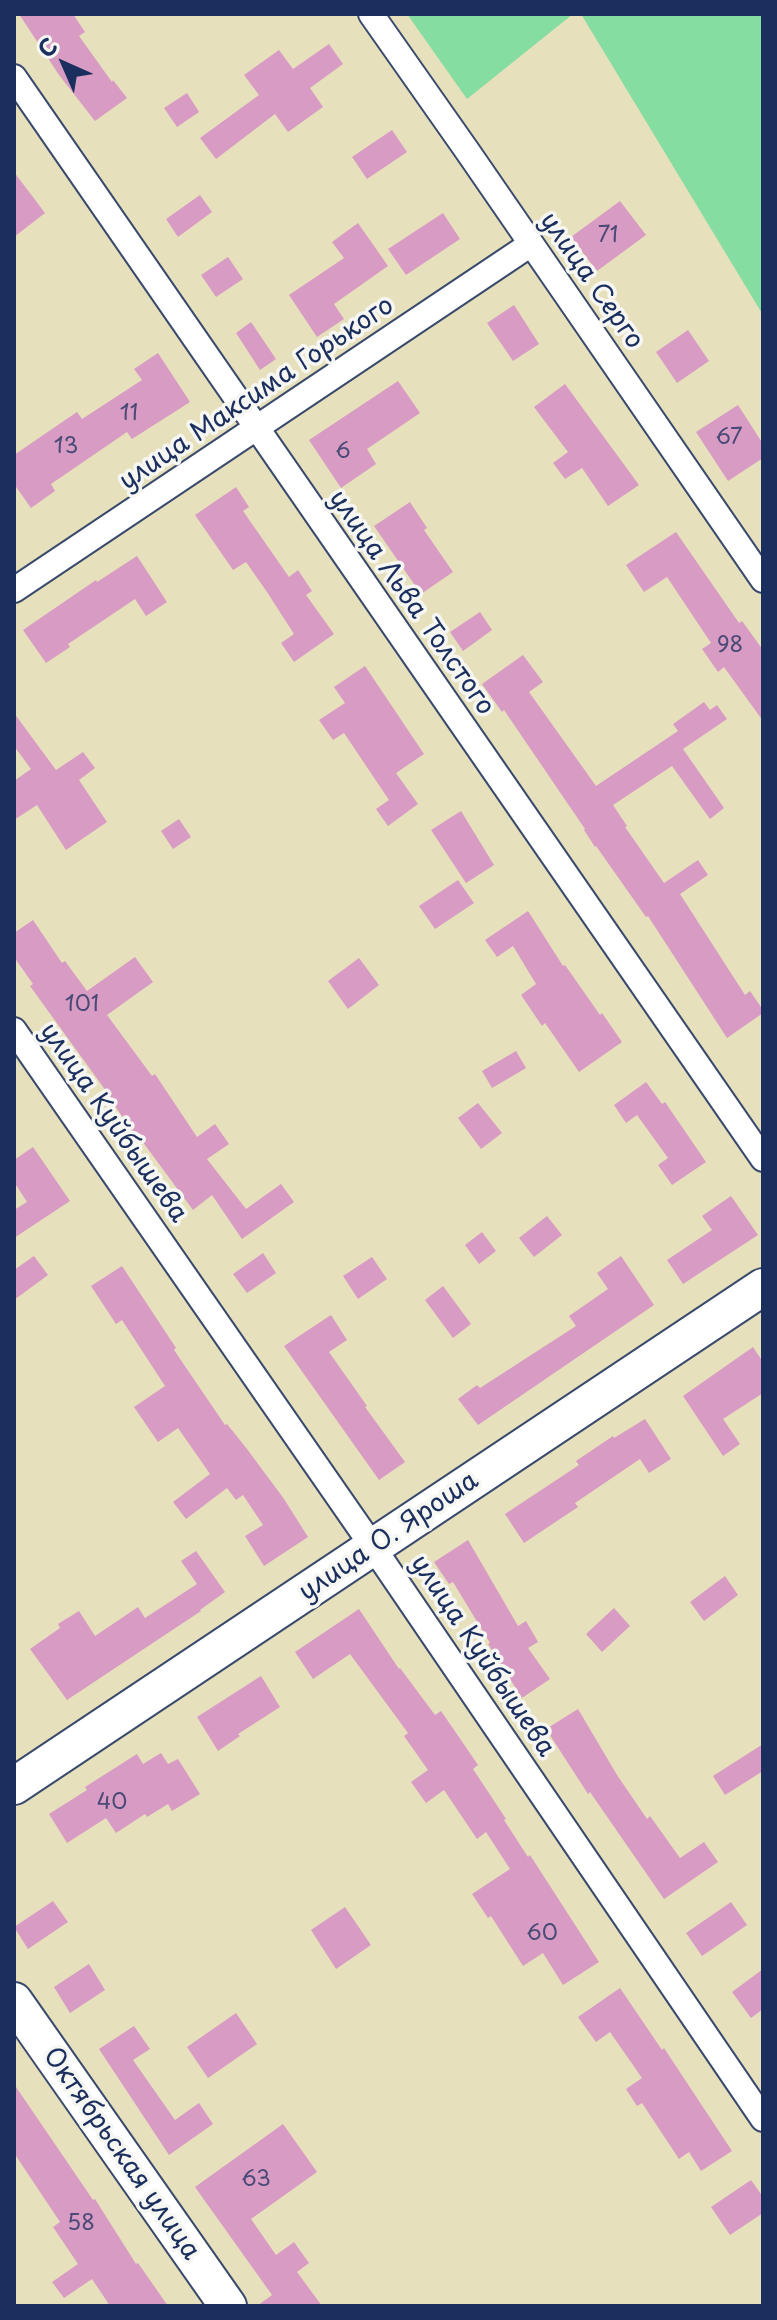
<!DOCTYPE html>
<meta charset="utf-8">
<style>
body{margin:0}
#map{position:relative;width:777px;height:2320px;overflow:hidden;background:#e7e0bc;font-family:"Playpen Sans",sans-serif}
canvas{display:block}
.frame{position:absolute;inset:0;border:16px solid #1b2f5e;pointer-events:none}
.north{position:absolute;left:24px;top:24px;width:80px;height:80px;-webkit-text-stroke:6px #f6f6f2;paint-order:stroke;rotate:315deg;font-size:22px;font-weight:700;line-height:32px;text-align:center;color:#1b2f5e}
.north::after{content:'';display:block;margin:auto;width:28px;height:36px;background:#1b2f5e;clip-path:polygon(50% 0,100% 100%,50% 72%,0 100%)}
</style>
<div id="map">
<canvas width="777" height="2320"></canvas>
<div class="frame"></div>
<div class="north">С</div>
</div>
<script>
const context = document.querySelector('canvas').getContext('2d');
context.lineJoin = 'round';
function fill(path, color) {
  context.fillStyle = color;
  context.fill(path, 'evenodd');
}
function poly(rows) {
  const path = new Path2D();
  for (const r of rows) {
    path.moveTo(r[0], r[1]);
    for (let i = 2; i < r.length; i += 2) path.lineTo(r[i], r[i + 1]);
  }
  return path;
}
function trace(path, color, width, dash) {
  context.strokeStyle = color;
  context.lineWidth = width;
  context.lineCap = dash ? 'butt' : 'round';
  context.setLineDash(dash || []);
  context.stroke(path);
}
function drawText(font, color, halo, rows, align = 'center') {
  context.font = font + ' "Playpen Sans",sans-serif';
  context.lineWidth = 7;
  context.setLineDash([]);
  context.textBaseline = 'middle';
  context.strokeStyle = halo;
  context.fillStyle = color;
  for (const [text, x, y, turn = 0] of rows) {
    context.save();
    context.translate(x, y);
    context.rotate((+turn || 0) * Math.PI / 180);
    context.textAlign = isNaN(turn) ? turn : align;
    if (halo) context.strokeText(text, 0, 0);
    context.fillText(text, 0, 0);
    context.restore();
  }
}
const green = poly([
 [407,14,573,14,467,99],
 [581,14,763,14,763,315]
]);
const building = poly([
 [19,14,73,14,85,32,79,36,112,82,113,80,127,98,95,121,59,75],
 [329,44,343,64,310,88,323,107,288,132,275,114,216,159,200,138,259,95,244,75,279,50,293,69],
 [187,93,199,112,177,127,164,108],
 [392,130,407,152,367,179,352,157],
 [14,172,45,213,14,237],
 [200,195,212,212,178,237,166,219],
 [620,201,646,235,597,271,571,237],
 [443,213,460,239,406,275,388,249],
 [358,223,388,266,334,304,344,319,317,337,289,295,344,258,332,242],
 [228,257,243,279,216,297,201,275],
 [514,305,539,344,513,361,487,323],
 [251,322,276,359,260,370,236,333],
 [688,330,709,361,677,383,656,352],
 [158,353,190,402,132,439,127,432,51,484,55,491,31,508,14,484,14,455,77,412,82,419,142,380,134,369],
 [398,381,420,413,367,449,376,464,341,488,309,440],
 [565,384,639,485,608,506,582,468,565,479,553,463,568,452,534,407],
 [738,405,763,444,763,458,728,481,696,432],
 [236,487,249,507,243,511,289,577,298,570,312,591,306,595,334,634,294,662,281,643,294,634,267,592,246,562,233,570,195,515],
 [410,502,427,528,424,530,453,572,421,594,374,526],
 [676,532,739,623,742,621,763,650,763,721,724,667,718,672,702,649,711,643,667,577,644,592,626,565],
 [137,556,167,602,146,616,135,599,68,644,70,647,46,663,23,630,96,580,97,582],
 [480,612,492,630,463,651,450,632],
 [523,655,543,682,529,692,596,786,678,731,673,724,704,702,710,710,717,705,727,719,683,749,724,808,710,819,672,766,613,805,627,826,625,827,664,883,698,860,708,875,680,894,745,995,750,991,763,1010,763,1013,727,1038,648,916,646,917,596,846,595,847,584,830,585,829,504,710,502,712,482,684],
 [365,666,424,754,396,773,418,804,388,826,376,809,389,800,344,733,333,740,319,720,345,703,334,687],
 [14,713,56,770,83,752,95,768,79,780,107,822,66,850,37,805,14,820,14,781,31,769,14,746],
 [461,811,494,865,466,883,431,830],
 [179,819,191,837,173,849,161,831],
 [458,880,474,903,435,929,419,906],
 [528,911,563,966,565,965,600,1015,602,1013,622,1042,579,1072,545,1023,542,1026,521,995,536,984,513,946,497,957,485,940],
 [33,920,62,963,65,961,87,991,135,957,153,982,107,1015,152,1076,155,1074,197,1137,215,1124,229,1144,207,1159,246,1209,281,1184,294,1202,242,1239,212,1195,193,1210,142,1141,140,1143,113,1103,114,1102,30,986,33,984,14,957,14,933],
 [359,958,379,985,348,1009,328,981],
 [516,1051,526,1068,492,1088,482,1071],
 [646,1082,662,1104,665,1102,706,1162,672,1185,658,1165,668,1158,637,1115,626,1123,614,1105],
 [478,1103,502,1133,481,1149,458,1118],
 [33,1147,70,1201,14,1238,14,1210,27,1202,14,1182,14,1160],
 [731,1196,758,1235,683,1284,667,1260,712,1230,702,1216],
 [547,1216,562,1235,534,1257,519,1238],
 [482,1232,496,1251,479,1264,465,1245],
 [263,1253,276,1273,247,1293,233,1274],
 [34,1256,48,1275,14,1300,14,1270],
 [621,1256,654,1305,478,1425,458,1399,477,1385,480,1388,576,1326,569,1316,608,1289,597,1273],
 [372,1257,387,1279,358,1299,343,1276],
 [122,1266,176,1348,174,1350,225,1425,227,1424,247,1449,284,1499,308,1537,264,1566,245,1536,263,1525,243,1495,236,1500,227,1488,186,1519,173,1502,210,1474,178,1428,158,1442,134,1407,165,1386,122,1320,116,1324,91,1286],
 [443,1286,471,1324,453,1338,425,1300],
 [331,1315,347,1340,329,1352,367,1406,365,1407,405,1462,379,1480,284,1346],
 [753,1347,763,1362,763,1393,723,1419,740,1444,723,1456,683,1396],
 [645,1419,671,1459,649,1473,640,1459,575,1503,578,1507,524,1543,505,1514,579,1465,576,1461,613,1436,614,1438],
 [468,1540,518,1626,526,1621,538,1642,528,1648,550,1679,522,1698,488,1644,490,1643,453,1582,449,1584,434,1562],
 [196,1551,225,1592,200,1610,201,1611,67,1700,30,1649,60,1628,58,1624,79,1611,95,1636,138,1607,145,1618,197,1584,181,1561],
 [725,1576,738,1595,704,1621,690,1602],
 [614,1608,630,1626,602,1652,586,1634],
 [359,1609,399,1669,400,1668,435,1715,441,1711,461,1740,478,1765,473,1769,506,1819,504,1820,528,1857,530,1855,599,1962,563,1985,543,1953,523,1966,491,1916,488,1918,472,1894,510,1869,486,1832,477,1839,444,1790,426,1803,411,1782,428,1770,404,1736,408,1733,350,1654,313,1679,295,1652],
 [261,1676,280,1707,238,1734,240,1736,218,1751,197,1717],
 [578,1709,617,1775,647,1819,650,1816,680,1858,704,1842,718,1862,664,1899,590,1792,588,1794,546,1729],
 [763,1744,763,1771,725,1795,713,1776],
 [161,1753,168,1764,178,1759,200,1794,172,1811,168,1804,147,1817,145,1814,116,1833,106,1818,67,1843,49,1814,87,1790,85,1787,137,1754,143,1764],
 [53,1901,68,1922,28,1949,14,1927],
 [731,1902,747,1925,702,1956,686,1933],
 [345,1907,371,1945,336,1969,311,1930],
 [89,1964,105,1990,70,2013,54,1987],
 [763,1969,763,2009,751,2018,732,1992],
 [620,1988,662,2050,664,2048,732,2151,701,2171,689,2152,679,2159,642,2103,637,2106,626,2089,642,2078,610,2032,596,2042,578,2017],
 [236,2013,257,2044,208,2078,187,2047],
 [134,2026,150,2049,133,2060,175,2120,199,2103,213,2124,169,2155,99,2049],
 [14,2084,93,2200,95,2199,136,2264,138,2263,168,2306,110,2306,92,2279,64,2298,52,2282,78,2264,53,2227,60,2222,14,2153],
 [283,2124,317,2172,251,2219,276,2255,294,2242,309,2263,297,2272,322,2306,257,2306,272,2295,195,2187],
 [751,2180,763,2197,763,2213,730,2235,711,2207]
]);
const street = poly([
 [371,14,468,152,763,580],
 [14,77,763,1159],
 [14,590,531,244],
 [14,1030,373,1547,763,2119]
]);
const secondary = poly([
 [14,1786,763,1287],
 [14,2001,228,2306]
]);
const numberNames = [
 ["71",608,236],
 ["11",129,414],
 ["67",729,438],
 ["13",66,447],
 ["6",343,452],
 ["98",730,646],
 ["101",82,1005],
 ["40",112,1803],
 ["60",542,1934],
 ["63",256,2180],
 ["58",81,2224]
];
const streetNames = [
 ["улица Серго",591,281,55],
 ["улица Максима Горького",257,394,-34],
 ["улица Льва Толстого",411,603,55],
 ["улица Куйбышева",113,1123,55],
 ["улица О. Яроша",389,1537,-34],
 ["улица Куйбышева",482,1656,56],
 ["Октябрьская улица",121,2154,55]
];
fill(green, '#86dda1');
fill(building, '#d89bc3');
trace(street, '#3a4a6c', 28);
trace(secondary, '#3a4a6c', 40);
trace(street, '#fff', 24);
trace(secondary, '#fff', 36);
drawText('22px', '#4a4a77', null, numberNames);
drawText('26px', '#1b2f5e', '#f6f6f2', streetNames);
</script>
